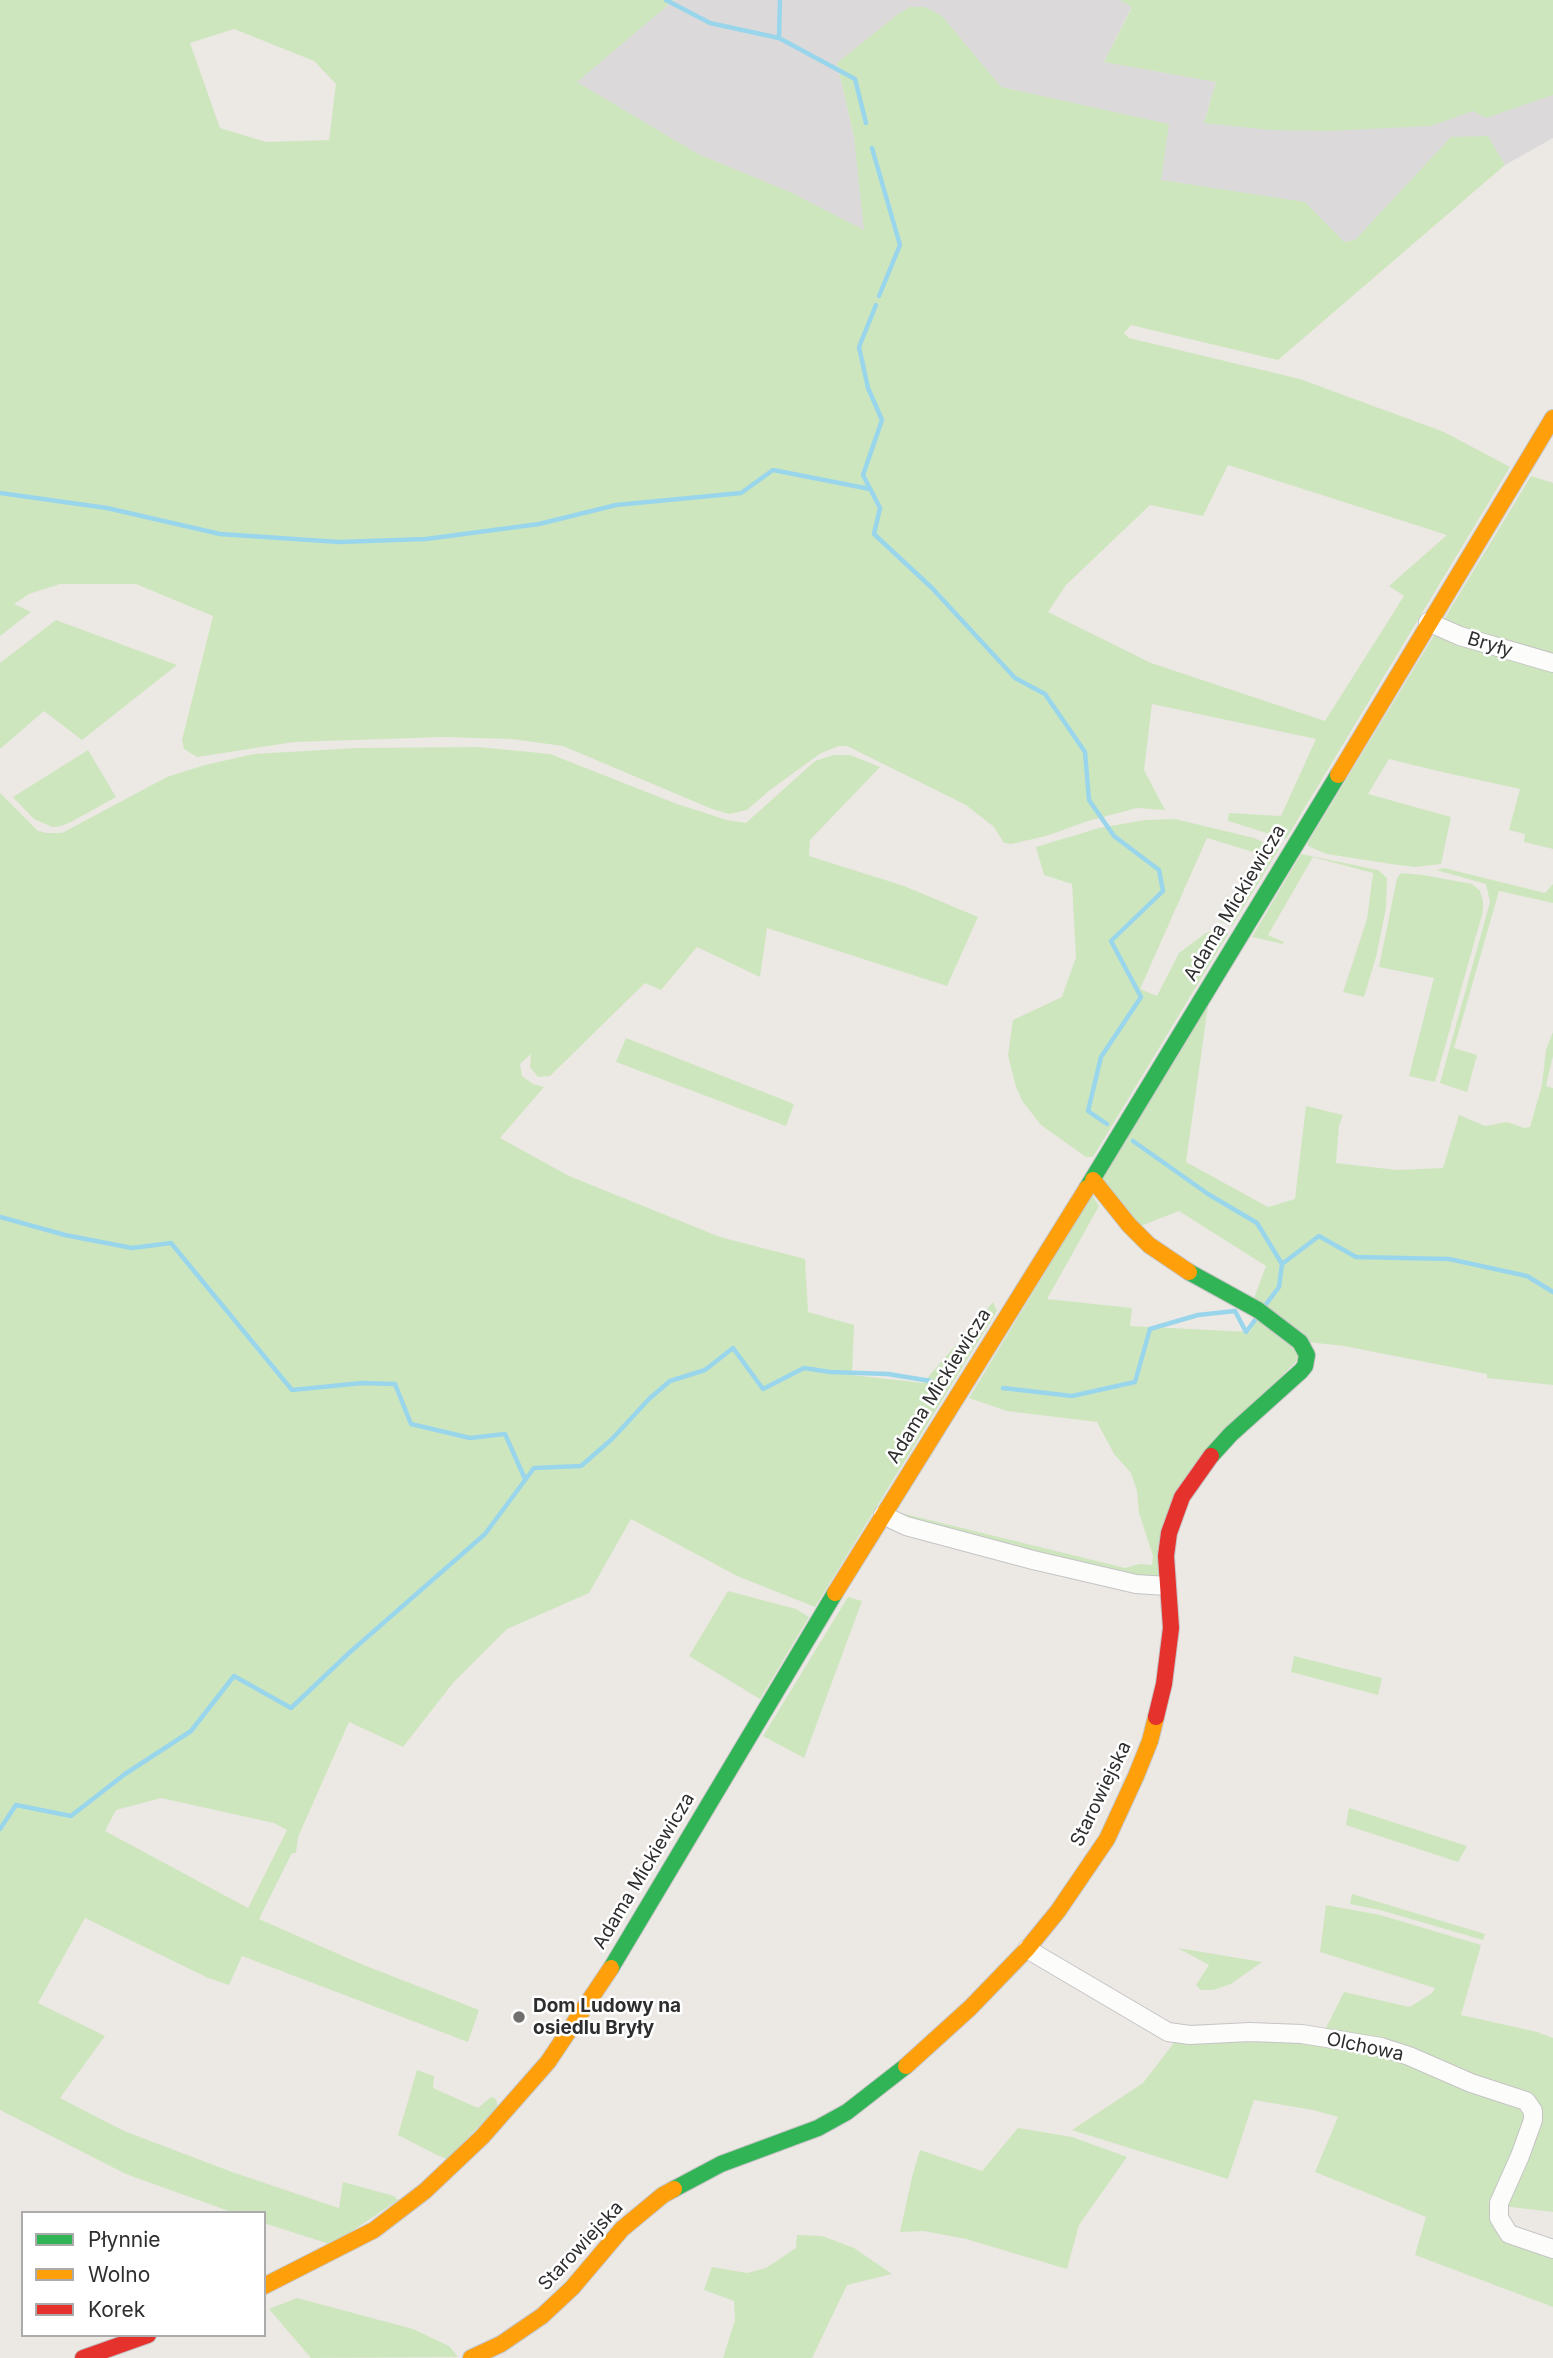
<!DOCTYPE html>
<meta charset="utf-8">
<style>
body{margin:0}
#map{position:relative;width:1553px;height:2358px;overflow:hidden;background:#ece8e4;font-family:Inter,sans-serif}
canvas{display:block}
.legend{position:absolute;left:21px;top:2211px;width:245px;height:126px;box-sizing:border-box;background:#fff;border:2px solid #ababab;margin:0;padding:9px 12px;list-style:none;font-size:21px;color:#2e2e2e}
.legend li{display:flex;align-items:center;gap:14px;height:35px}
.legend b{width:35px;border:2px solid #ababab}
</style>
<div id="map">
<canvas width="1553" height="2358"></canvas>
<ul class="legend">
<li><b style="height:9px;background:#30b455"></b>Płynnie</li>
<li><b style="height:9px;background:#ff9f0a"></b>Wolno</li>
<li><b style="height:9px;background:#e5322d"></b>Korek</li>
</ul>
</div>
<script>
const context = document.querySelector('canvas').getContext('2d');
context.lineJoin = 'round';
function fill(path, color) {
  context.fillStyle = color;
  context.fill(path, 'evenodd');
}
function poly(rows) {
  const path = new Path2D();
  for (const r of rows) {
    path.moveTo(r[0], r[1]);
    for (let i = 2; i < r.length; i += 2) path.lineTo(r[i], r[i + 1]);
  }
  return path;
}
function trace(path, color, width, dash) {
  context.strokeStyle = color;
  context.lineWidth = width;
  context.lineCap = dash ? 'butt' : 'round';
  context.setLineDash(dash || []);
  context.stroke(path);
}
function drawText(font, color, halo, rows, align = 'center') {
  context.font = font + ' Inter,sans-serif';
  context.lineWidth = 5;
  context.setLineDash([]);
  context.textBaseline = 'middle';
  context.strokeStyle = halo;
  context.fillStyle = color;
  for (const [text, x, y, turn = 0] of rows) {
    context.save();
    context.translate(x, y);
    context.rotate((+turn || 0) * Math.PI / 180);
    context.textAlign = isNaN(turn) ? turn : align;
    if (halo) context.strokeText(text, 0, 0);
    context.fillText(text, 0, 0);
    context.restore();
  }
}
const industrial = poly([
 [674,0,1120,0,1132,6,1104,62,1216,82,1204,122,1553,47,1553,138,1505,165,1488,136,1355,240,1344,242,1304,202,1161,180,1168,124,1001,87,942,16,910,7,898,14,837,63,854,137,865,231,790,192,698,154,576,82]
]);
const green = poly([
 [0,0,674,0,577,82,698,154,790,192,864,230,854,137,837,63,898,14,910,7,925,7,942,16,1001,87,1169,124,1161,180,1305,202,1344,242,1355,240,1451,137,1488,136,1505,165,1278,360,1131,325,1124,333,1129,338,1300,379,1444,432,1510,467,1286,839,1228,821,1229,813,1281,816,1316,739,1152,704,1144,770,1165,810,1137,808,1088,821,1046,836,1011,844,1004,843,994,827,966,805,847,746,839,746,821,753,770,790,747,810,729,814,712,809,563,746,512,739,443,737,294,742,197,757,184,749,182,740,213,616,136,584,60,584,29,594,14,604,31,612,0,636],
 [234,29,314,61,336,84,329,140,266,142,220,128,190,43],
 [1228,465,1447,535,1389,586,1404,596,1325,721,1151,663,1048,612,1066,585,1150,505,1203,516],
 [1120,0,1553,0,1553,95,1486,118,1473,111,1431,126,1328,131,1270,130,1204,123,1216,82,1104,62,1132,7],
 [1531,476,1553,483,1553,659,1443,621],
 [56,620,177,665,82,740,44,711,0,749,0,663],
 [1435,634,1553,666,1553,849,1524,842,1525,834,1509,830,1520,789,1442,772,1389,759,1368,794,1451,817,1441,864,1415,867,1391,864,1327,854,1310,847,1307,844],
 [478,747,550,754,677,804,727,820,746,823,815,761,833,755,850,755,880,767,810,840,809,856,904,886,978,917,947,986,767,928,760,977,697,947,661,990,645,983,550,1076,538,1077,530,1067,531,1054,520,1064,522,1076,533,1084,544,1087,500,1138,569,1176,720,1237,805,1259,808,1312,854,1325,852,1375,923,1383,993,1302,997,1311,815,1607,737,1576,631,1519,589,1593,507,1629,453,1683,403,1747,349,1722,298,1837,296,1853,292,1853,259,1919,361,1964,479,2010,468,2042,242,1956,229,1985,206,1977,85,1918,38,2003,105,2036,60,2098,124,2131,232,2172,339,2208,343,2182,394,2196,398,2200,342,2238,329,2244,264,2223,264,2213,234,2213,126,2174,0,2110,0,793,38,831,47,833,62,833,167,777,205,765,254,754,357,748],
 [161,1798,274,1823,287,1830,248,1908,105,1831,116,1810],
 [88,750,116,797,71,822,61,826,52,827,34,819,13,797],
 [1175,819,1254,838,1279,849,1232,926,1220,921,1260,854,1207,838,1140,989,1157,996,1179,953,1206,933,1218,929,1228,934,1093,1157,1086,1157,1041,1125,1023,1102,1016,1087,1008,1055,1013,1020,1062,997,1076,957,1072,884,1044,875,1036,847,1099,828,1145,820],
 [1301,854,1378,870,1387,878,1386,908,1376,957,1364,997,1343,992,1367,919,1373,873,1313,857,1268,935,1284,942,1283,944,1252,937],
 [1444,868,1545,893,1553,884,1553,903,1499,891,1454,1048,1477,1055,1467,1092,1440,1083,1490,902,1486,884,1436,870],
 [1401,873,1423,875,1472,884,1480,891,1483,901,1483,911,1435,1082,1409,1076,1434,978,1379,967,1397,878],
 [1209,999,1186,1162,1268,1207,1295,1199,1306,1106,1343,1115,1339,1125,1336,1163,1397,1170,1443,1168,1459,1115,1485,1126,1507,1122,1524,1128,1530,1127,1542,1085,1546,1050,1553,1032,1553,1056,1546,1086,1553,1088,1553,1385,1487,1378,1487,1374,1344,1346,1308,1342,1253,1301,1266,1266,1179,1211,1138,1227,1099,1179],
 [626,1038,794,1104,786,1126,616,1062],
 [1092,1195,1099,1206,1047,1299,1132,1308,1130,1326,1250,1332,1257,1316,1304,1353,1202,1459,1159,1577,1113,1574,902,1516,901,1513,1125,1568,1140,1564,1152,1565,1153,1556,1139,1513,1137,1491,1131,1473,1114,1454,1097,1422,1007,1411,969,1398],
 [728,1591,796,1609,809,1617,760,1699,689,1656],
 [848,1597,862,1601,804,1758,763,1736],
 [1294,1656,1382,1678,1378,1695,1291,1672],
 [1349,1808,1467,1846,1458,1862,1346,1825],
 [1352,1894,1485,1934,1483,1940,1380,1910,1350,1904],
 [1326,1905,1380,1915,1481,1945,1461,2015,1537,2032,1553,2038,1553,2212,1494,2205,1494,2222,1553,2253,1553,2307,1415,2255,1426,2217,1315,2172,1338,2117,1313,2110,1254,2100,1228,2179,1072,2130,1143,2083,1177,2039,1324,2032,1344,1992,1410,2007,1432,1993,1435,1988,1320,1952],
 [1178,1948,1262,1962,1231,1984,1213,1990,1201,1990,1196,1985,1209,1965],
 [417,2070,434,2076,433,2088,478,2108,491,2097,496,2099,498,2107,447,2159,439,2156,398,2135],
 [1018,2128,1072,2137,1127,2157,1079,2225,1067,2269,966,2239,924,2231,900,2232,912,2177,920,2150,982,2171],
 [797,2235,822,2236,854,2248,892,2274,847,2285,812,2358,723,2358,735,2320,734,2301,704,2290,712,2267,747,2273,766,2268,796,2248],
 [297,2298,413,2329,449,2346,458,2357,311,2358,269,2309]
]);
const stream = poly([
 [666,0,710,23,779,38,855,79,866,123],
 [779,38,780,0],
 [872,148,900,245,879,296],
 [876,305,859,347,868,388,882,420,863,475,880,508,874,534,932,588,1015,678,1045,694,1085,752,1089,800,1114,836,1159,870,1163,891,1111,941,1141,997,1101,1057,1088,1111,1107,1124],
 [0,493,107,508,220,534,339,542,426,539,539,524,616,505,741,493,773,470,870,489],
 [1133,1141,1208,1194,1257,1223,1282,1264,1319,1236,1356,1257,1449,1259,1527,1276,1553,1292],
 [0,1217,65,1235,132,1248,171,1243,292,1390,362,1383,395,1384,411,1424,470,1438,505,1434,525,1479],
 [1264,1307,1279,1287,1282,1264],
 [1003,1388,1072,1396,1135,1382,1150,1329,1198,1315,1235,1311,1246,1332,1255,1320],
 [0,1829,16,1805,71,1816,125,1774,191,1731,234,1676,291,1708,349,1653,485,1534,534,1468,581,1466,612,1439,649,1399,670,1381,705,1370,733,1348,763,1389,804,1368,830,1372,888,1374,931,1381]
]);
const street = poly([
 [1428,622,1460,636,1553,663],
 [883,1515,906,1526,1033,1560,1136,1584,1167,1586],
 [1027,1949,1168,2032,1190,2035,1250,2032,1302,2034,1381,2047,1409,2056,1471,2083,1526,2101,1533,2111,1533,2120,1520,2156,1499,2203,1499,2218,1509,2234,1553,2249]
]);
const fast = poly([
 [1087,1188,1338,775],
 [1189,1272,1258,1310,1300,1342,1307,1355,1305,1366,1301,1371,1231,1434,1211,1456],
 [611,1968,835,1593],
 [674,2189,721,2164,818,2128,847,2112,906,2066]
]);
const slow = poly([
 [1338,775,1553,418],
 [1093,1180,1129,1225,1149,1245,1189,1272],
 [835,1593,1087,1188],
 [906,2066,970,2008,1027,1949,1058,1911,1107,1839,1136,1776,1150,1741,1156,1717],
 [264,2286,374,2230,425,2191,482,2137,548,2062,611,1968],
 [471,2358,501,2344,542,2316,572,2288,622,2229,663,2195,674,2189]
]);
const jam = poly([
 [1156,1717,1164,1684,1171,1628,1166,1556,1169,1533,1182,1497,1211,1456],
 [83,2358,148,2335]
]);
const markers = [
 [519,2017,7,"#706f6e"]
];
const streetNames = [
 ["Bryły",1490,645,17],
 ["Adama Mickiewicza",1235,903,-59],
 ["Adama Mickiewicza",939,1386,-58],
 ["Starowiejska",1101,1794,-64],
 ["Adama Mickiewicza",644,1871,-59],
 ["Olchowa",1365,2047,12],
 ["Starowiejska",581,2246,-47]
];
const poiNames = [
 ["Dom Ludowy na",533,2006],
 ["osiedlu Bryły",533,2028]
];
fill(industrial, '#dcd9db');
fill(green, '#cee6be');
trace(stream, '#99d6ec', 4.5);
trace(street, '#c5c4c5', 20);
trace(fast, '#c5c4c5', 18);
trace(slow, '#c5c4c5', 18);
trace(jam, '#c5c4c5', 18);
trace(street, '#fcfcfb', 18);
trace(fast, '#30b455', 16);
trace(slow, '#ff9f0a', 16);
trace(jam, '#e5322d', 16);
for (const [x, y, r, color] of markers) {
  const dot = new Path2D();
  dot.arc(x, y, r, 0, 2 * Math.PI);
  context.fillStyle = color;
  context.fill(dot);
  trace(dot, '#fff', 2.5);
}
drawText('19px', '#2e2e2e', '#fff', streetNames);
drawText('bold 19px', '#2e2e2e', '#fff', poiNames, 'left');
</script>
